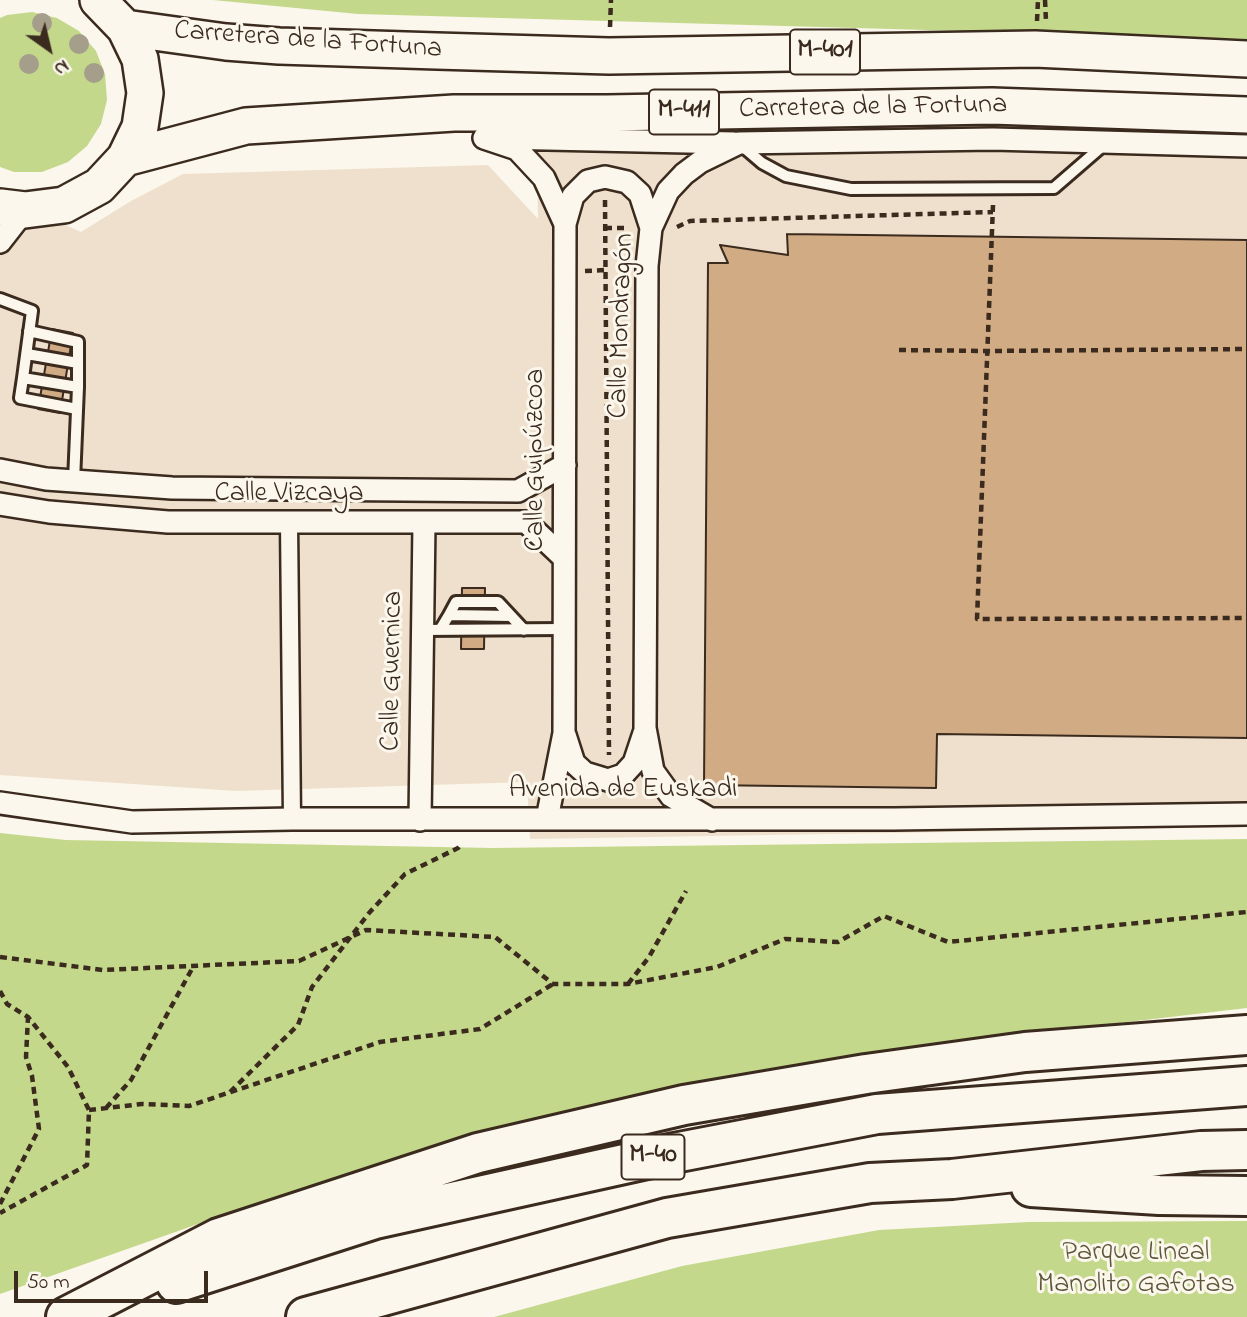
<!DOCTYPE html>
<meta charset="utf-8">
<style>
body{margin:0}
#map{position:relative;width:1247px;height:1317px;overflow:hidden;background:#fbf7ec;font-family:"Indie Flower",sans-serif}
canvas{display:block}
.north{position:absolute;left:14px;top:14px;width:70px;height:70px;-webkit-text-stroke:5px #fbf7ec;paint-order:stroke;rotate:146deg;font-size:19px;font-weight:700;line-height:28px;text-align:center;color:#3b2a1e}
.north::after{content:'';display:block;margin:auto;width:24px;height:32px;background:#3b2a1e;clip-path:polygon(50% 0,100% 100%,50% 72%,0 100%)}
.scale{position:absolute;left:14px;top:1271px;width:194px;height:32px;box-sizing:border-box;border:4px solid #3b2a1e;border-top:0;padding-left:9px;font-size:21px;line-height:24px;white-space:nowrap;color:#3b2a1e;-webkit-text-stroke:5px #fbf7ec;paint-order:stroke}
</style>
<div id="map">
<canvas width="1247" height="1317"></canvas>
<div class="north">N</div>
<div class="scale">50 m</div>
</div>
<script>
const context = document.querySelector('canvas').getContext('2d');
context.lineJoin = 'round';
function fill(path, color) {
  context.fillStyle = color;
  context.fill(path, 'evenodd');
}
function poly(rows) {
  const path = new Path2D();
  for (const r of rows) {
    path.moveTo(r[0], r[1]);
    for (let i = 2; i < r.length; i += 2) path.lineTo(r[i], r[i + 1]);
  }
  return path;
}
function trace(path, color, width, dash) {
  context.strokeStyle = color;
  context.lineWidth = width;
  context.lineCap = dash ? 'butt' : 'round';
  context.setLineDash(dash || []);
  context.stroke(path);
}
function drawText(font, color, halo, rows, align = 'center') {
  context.font = font + ' "Indie Flower",sans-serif';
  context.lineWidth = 6;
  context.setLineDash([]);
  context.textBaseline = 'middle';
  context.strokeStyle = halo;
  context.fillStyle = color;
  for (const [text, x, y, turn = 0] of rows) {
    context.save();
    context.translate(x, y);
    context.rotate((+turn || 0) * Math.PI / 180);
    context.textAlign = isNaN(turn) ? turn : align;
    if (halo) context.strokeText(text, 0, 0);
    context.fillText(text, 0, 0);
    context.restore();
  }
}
const built = poly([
 [536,125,1158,126,1247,139,1247,827,530,839,527,782,236,791,0,775,0,196,81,232,131,201,183,174,488,165,538,219]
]);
const green = poly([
 [213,0,1247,0,1247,39,358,14],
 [32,12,57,18,79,31,96,51,105,74,107,100,101,124,87,146,68,162,42,172,14,172,0,167,0,18,7,15],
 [0,833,66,840,493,848,1247,839,1247,1008,872,1052,568,1111,246,1207,0,1294],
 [1247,1221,1247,1317,494,1317,682,1266,879,1230,1028,1222]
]);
const building = poly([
 [787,234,1247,240,1247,738,937,734,936,788,704,785,708,263,728,263,720,245,788,255,787,234],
 [52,329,73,333,60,413,38,409,52,329],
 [462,588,485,588,484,649,461,649,462,588]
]);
const path = poly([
 [1045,0,1046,21],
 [1037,21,1038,0],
 [610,27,611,0],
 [605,200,609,755],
 [993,205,977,619,1247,618],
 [677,227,690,221,993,212],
 [605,228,626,228],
 [585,271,605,270],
 [899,350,988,351,1247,349],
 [0,957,103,970,299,961,366,930,495,937,553,984,628,984,717,967,785,939,838,942,884,916,948,942,1247,912],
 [628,984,649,957,686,891],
 [0,991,7,1004,28,1017,68,1067,89,1110,87,1165,0,1213],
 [230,1092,298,1025,312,987,369,913,405,874,458,848,462,843],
 [106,1108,131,1080,193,967],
 [89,1110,142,1104,189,1106,380,1042,480,1029,553,984],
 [0,1204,39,1129,32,1076,26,1057,28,1017]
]);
const service = poly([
 [741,145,762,163,786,176,851,189,1054,188,1106,143],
 [0,299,32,311,23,378,78,387,74,481],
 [29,331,78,342,78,363],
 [27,354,78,363,78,387],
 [23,378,20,398,77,409],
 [449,615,456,602,498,602,511,616],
 [422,630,564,629],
 [440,630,449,615,511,616,524,630]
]);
const pedestrian = poly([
 [289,523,292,819]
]);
const minor = poly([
 [484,138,517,149,544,178,565,224,564,733,547,819],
 [500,138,734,143],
 [565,224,573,196,588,181,605,177,627,182,640,194,651,228],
 [0,242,25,210],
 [0,470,46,479,172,488,518,491,565,465],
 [0,504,49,512,168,522,526,522,564,558],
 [565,735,574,763,585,773,608,780,623,775,634,763,644,733],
 [0,803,132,822,292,819,894,819,1247,814],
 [420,820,424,523],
 [712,820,671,796,653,771,645,728,647,266,651,228,668,191,684,174,700,162,739,143,993,139,1247,146]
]);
const primary = poly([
 [125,28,226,42,279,46,437,51,609,56,1035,49,1247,59],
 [125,158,246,126,454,113,607,113,992,106,1247,115],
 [0,207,25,210,64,205,99,186,125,158,140,127,145,93,140,59,125,28,98,0]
]);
const motorway = poly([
 [1031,1187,1159,1195,1247,1196],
 [176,1283,375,1219,674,1153,877,1114,1247,1086],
 [66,1317,219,1238,478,1153,684,1105,866,1074,1025,1052,1247,1035],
 [306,1317,667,1218,870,1183,952,1179,1201,1151,1247,1150]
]);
const trees = [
 [42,23],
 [79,44],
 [29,64],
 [94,73]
];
const shields = [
 [825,52,70],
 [684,112,70],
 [653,1157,63]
];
const shieldNames = [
 ["M-401",825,52],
 ["M-411",684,112],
 ["M-40",653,1157]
];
const streetNames = [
 ["Carretera de la Fortuna",308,42,4],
 ["Carretera de la Fortuna",873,109,-1],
 ["Calle Mondragón",623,326,-88],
 ["Calle Guipúzcoa",537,460,-90],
 ["Calle Vizcaya",289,495],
 ["Calle Guernica",394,671,-89],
 ["Avenida de Euskadi",623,791]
];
const parkNames = [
 ["Parque Lineal",1136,1254],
 ["Manolito Gafotas",1136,1286]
];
fill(built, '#eee0cc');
fill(green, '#c4d88c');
fill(building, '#d1ab83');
trace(building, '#3b2a1e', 2);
trace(service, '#3b2a1e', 16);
trace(pedestrian, '#3b2a1e', 21);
trace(minor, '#3b2a1e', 26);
trace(primary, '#3b2a1e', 40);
trace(motorway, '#3b2a1e', 44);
trace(path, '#3b2a1e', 4.5, [7, 5]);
trace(service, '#fbf7ec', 10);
trace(pedestrian, '#fbf7ec', 16);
trace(minor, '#fbf7ec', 21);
trace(primary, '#fbf7ec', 35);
trace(motorway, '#fbf7ec', 38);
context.fillStyle = '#a49e8a';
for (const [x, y] of trees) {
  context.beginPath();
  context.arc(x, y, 10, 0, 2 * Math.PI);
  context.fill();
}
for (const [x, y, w] of shields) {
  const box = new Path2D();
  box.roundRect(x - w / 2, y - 22.5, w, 45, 5);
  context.fillStyle = '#fbf7ec';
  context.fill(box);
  trace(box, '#3b2a1e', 2);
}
drawText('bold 26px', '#3b2a1e', null, shieldNames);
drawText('28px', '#3b2a1e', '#fbf7ec', streetNames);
drawText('28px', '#5d563a', '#fbf7ec', parkNames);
</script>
